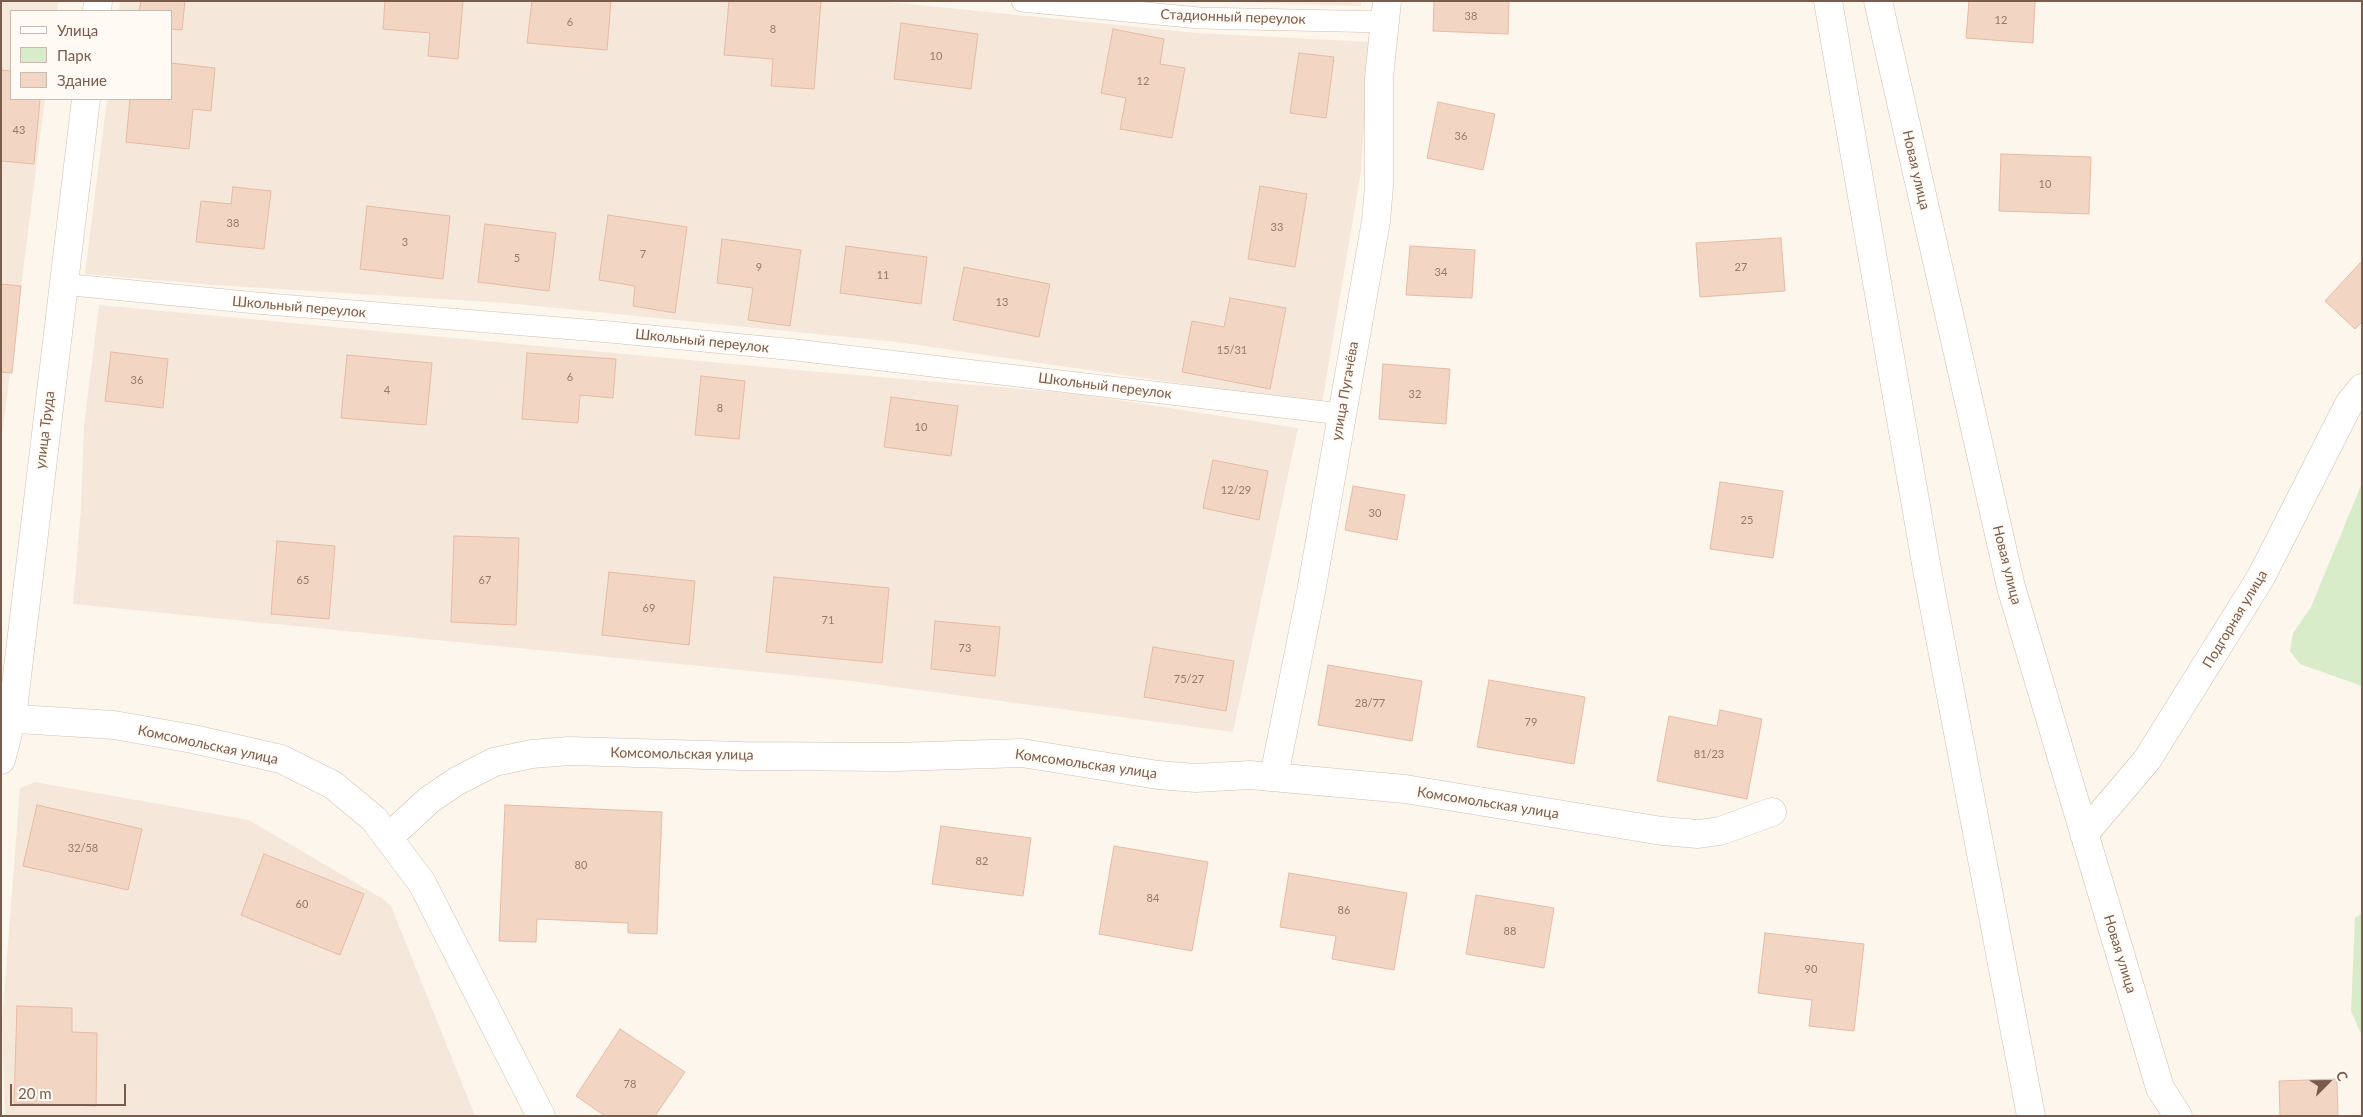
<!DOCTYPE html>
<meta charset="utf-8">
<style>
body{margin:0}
#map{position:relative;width:2363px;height:1117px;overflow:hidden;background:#fdf6ec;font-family:Lato,sans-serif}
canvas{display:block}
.frame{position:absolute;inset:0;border:2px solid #7a5c4d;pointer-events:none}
.legend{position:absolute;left:10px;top:10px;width:162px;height:90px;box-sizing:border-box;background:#fffaf3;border:1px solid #cabbb1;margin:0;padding:6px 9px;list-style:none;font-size:15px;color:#7a5c4d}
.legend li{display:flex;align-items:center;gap:10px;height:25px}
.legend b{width:25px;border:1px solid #cabbb1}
.north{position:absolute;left:2303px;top:1057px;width:50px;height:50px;-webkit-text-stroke:4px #fffaf3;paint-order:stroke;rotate:67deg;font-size:14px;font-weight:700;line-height:20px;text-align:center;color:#7a5c4d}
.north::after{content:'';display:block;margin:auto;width:18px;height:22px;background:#7a5c4d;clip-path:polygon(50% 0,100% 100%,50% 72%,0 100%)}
.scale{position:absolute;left:10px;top:1084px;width:116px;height:22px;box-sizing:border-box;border:2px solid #7a5c4d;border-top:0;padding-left:6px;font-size:15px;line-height:18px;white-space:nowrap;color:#7a5c4d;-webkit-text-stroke:4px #fffaf3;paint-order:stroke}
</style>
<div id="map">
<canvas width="2363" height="1117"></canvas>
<div class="frame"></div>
<ul class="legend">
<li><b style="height:6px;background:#fff"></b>Улица</li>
<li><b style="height:14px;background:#d8ecc9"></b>Парк</li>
<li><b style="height:14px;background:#f3d5c3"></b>Здание</li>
</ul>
<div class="north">С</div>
<div class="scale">20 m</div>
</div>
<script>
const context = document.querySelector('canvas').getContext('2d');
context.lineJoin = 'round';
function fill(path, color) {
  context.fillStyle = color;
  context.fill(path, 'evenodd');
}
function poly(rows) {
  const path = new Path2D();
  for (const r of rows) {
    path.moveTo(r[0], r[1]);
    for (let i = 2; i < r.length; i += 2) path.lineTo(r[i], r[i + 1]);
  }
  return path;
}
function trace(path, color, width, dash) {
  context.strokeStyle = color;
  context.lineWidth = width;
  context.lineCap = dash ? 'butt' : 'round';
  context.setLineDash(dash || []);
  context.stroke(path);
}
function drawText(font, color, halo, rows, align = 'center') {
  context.font = font + ' Lato,sans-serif';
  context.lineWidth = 4;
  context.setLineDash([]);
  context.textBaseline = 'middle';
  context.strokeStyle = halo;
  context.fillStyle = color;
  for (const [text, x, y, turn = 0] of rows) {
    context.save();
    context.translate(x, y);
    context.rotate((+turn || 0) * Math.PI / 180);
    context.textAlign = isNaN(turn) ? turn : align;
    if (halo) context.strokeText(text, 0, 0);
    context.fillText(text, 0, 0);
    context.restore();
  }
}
const residential = poly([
 [1,1,58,1,57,11,11,11,11,99,45,99,1,443],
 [120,1,879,1,1197,33,1370,42,1361,171,1322,404,897,342,506,303,214,285,85,274,107,99,171,99,171,11,119,11],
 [1202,1,1361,1,1361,6],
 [99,305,786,369,1079,394,1298,428,1233,732,851,681,73,604,81,507,84,425],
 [35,782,249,820,383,899,391,906,475,1116,5,1116,2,1021,20,788]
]);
const green = poly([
 [2362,483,2362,686,2300,664,2290,651,2293,633,2311,607],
 [2362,913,2362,1036,2351,1011,2355,918]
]);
const building = poly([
 [141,1,185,1,182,30,171,29,171,11,139,11,141,1],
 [385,1,463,1,458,59,428,56,430,33,383,29,385,1],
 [532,1,611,1,607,50,527,43,532,1],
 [729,1,821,1,814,89,771,86,773,59,724,55,729,1],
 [1434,1,1509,1,1508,34,1433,31,1434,1],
 [1969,1,2035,1,2033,43,1966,38,1969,1],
 [901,23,978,34,971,89,894,79,901,23],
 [1113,29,1164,39,1160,64,1185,68,1172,138,1120,129,1126,98,1101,93,1113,29],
 [1299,53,1334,57,1326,118,1290,113,1299,53],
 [171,63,215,68,211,111,193,109,189,149,126,142,130,99,171,99,171,63],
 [1,70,11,71,11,99,40,99,34,164,1,161,1,70],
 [1438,102,1495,114,1483,170,1427,158,1438,102],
 [2001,154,2091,157,2089,214,1999,211,2001,154],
 [1260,186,1307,194,1295,267,1248,259,1260,186],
 [233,187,271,191,264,249,196,242,201,201,231,204,233,187],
 [367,206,450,216,443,279,360,269,367,206],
 [608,215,687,227,675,313,633,306,635,286,599,280,608,215],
 [485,224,556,233,549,291,478,282,485,224],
 [1781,238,1785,291,1700,297,1696,243,1781,238],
 [722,239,801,250,790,326,748,320,753,288,717,283,722,239],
 [846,246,927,257,921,304,840,293,846,246],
 [1410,246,1475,250,1472,298,1406,295,1410,246],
 [2360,263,2362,264,2362,322,2355,329,2325,301,2360,263],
 [964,267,1050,284,1039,337,953,320,964,267],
 [1,284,21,286,12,373,1,372,1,284],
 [1230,298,1286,308,1270,389,1182,372,1192,321,1224,327,1230,298],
 [111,352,168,359,163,408,105,401,111,352],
 [527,353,616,359,613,398,580,395,578,423,522,419,527,353],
 [347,355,432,363,426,425,341,418,347,355],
 [1383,364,1450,369,1446,424,1379,419,1383,364],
 [701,376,745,381,739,439,695,435,701,376],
 [891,397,958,406,951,456,884,447,891,397],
 [1213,460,1268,471,1259,520,1203,508,1213,460],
 [1720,482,1783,491,1773,558,1710,549,1720,482],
 [1353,486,1405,495,1397,540,1345,530,1353,486],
 [454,536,519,538,516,625,451,622,454,536],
 [277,541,335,546,329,619,271,614,277,541],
 [609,572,695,581,689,645,602,635,609,572],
 [774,577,889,588,882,663,766,652,774,577],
 [935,621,1000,627,995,676,931,669,935,621],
 [1153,647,1234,661,1226,711,1144,697,1153,647],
 [1328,665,1422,681,1412,741,1318,725,1328,665],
 [1489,680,1585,697,1574,764,1477,747,1489,680],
 [1720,710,1762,719,1747,799,1657,781,1669,716,1717,726,1720,710],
 [37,805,142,829,128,890,23,866,37,805],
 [505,805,662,812,657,934,628,933,628,923,537,919,536,942,499,941,505,805],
 [941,826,1031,838,1023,896,932,884,941,826],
 [1114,846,1208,862,1192,951,1099,934,1114,846],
 [264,854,364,894,340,955,241,915,264,854],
 [1289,873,1407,893,1394,970,1332,959,1336,936,1280,927,1289,873],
 [1476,895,1554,908,1544,968,1466,954,1476,895],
 [1765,933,1864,944,1854,1031,1809,1026,1812,1000,1758,993,1765,933],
 [17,1006,72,1008,72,1032,97,1033,96,1106,14,1103,17,1006],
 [620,1029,685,1072,655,1116,605,1116,576,1096,620,1029],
 [2337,1079,2338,1116,2280,1116,2279,1081,2337,1079]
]);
const lane = poly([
 [1022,1,1199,18,1385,22],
 [62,284,256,303,610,332,796,350,1341,414]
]);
const street = poly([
 [1828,1,1928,575,2031,1116],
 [1878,1,2011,587,2160,1088,2178,1116],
 [97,11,98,1],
 [1,760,12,718,86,99],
 [1274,776,1311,592,1376,221,1379,186,1379,78,1387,1],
 [2084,834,2147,760,2261,577,2349,404,2362,388],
 [388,838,429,800,457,781,494,762,532,754,569,751,742,756,895,757,1022,753,1158,775,1196,778,1250,775,1405,789,1662,831,1698,834,1720,831,1772,812]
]);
const secondary = poly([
 [1,718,114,725,193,739,281,759,333,785,374,819,422,883,541,1116]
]);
const numberNames = [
 ["38",1471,16],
 ["12",2001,20],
 ["6",570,22],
 ["8",773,29],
 ["10",936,56],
 ["12",1143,81],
 ["43",19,130],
 ["36",1461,136],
 ["10",2045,184],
 ["38",233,223],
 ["33",1277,227],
 ["3",405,242],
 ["7",643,254],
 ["5",517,258],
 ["9",759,267],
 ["27",1741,267],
 ["34",1441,272],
 ["11",883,275],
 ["13",1002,302],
 ["15/31",1232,350],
 ["6",570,377],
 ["36",137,380],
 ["4",387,390],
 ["32",1415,394],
 ["8",720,408],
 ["10",921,427],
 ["12/29",1236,490],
 ["30",1375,513],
 ["25",1747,520],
 ["65",303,580],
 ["67",485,580],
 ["69",649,608],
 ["71",828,620],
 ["73",965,648],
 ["75/27",1189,679],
 ["28/77",1370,703],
 ["79",1531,722],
 ["81/23",1709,754],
 ["32/58",83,848],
 ["82",982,861],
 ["80",581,865],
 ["84",1153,898],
 ["60",302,904],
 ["86",1344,910],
 ["88",1510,931],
 ["90",1811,969],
 ["78",630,1084]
];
const streetNames = [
 ["Стадионный переулок",1233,17,2],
 ["Новая улица",1916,170,77],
 ["Школьный переулок",299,307,5],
 ["Школьный переулок",702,341,6],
 ["Школьный переулок",1105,386,7],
 ["улица Пугачёва",1345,391,-80],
 ["улица Труда",45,430,-83],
 ["Новая улица",2007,565,76],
 ["Подгорная улица",2235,619,-59],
 ["Комсомольская улица",208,745,12],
 ["Комсомольская улица",682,754,1],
 ["Комсомольская улица",1086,764,8],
 ["Комсомольская улица",1488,803,9],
 ["Новая улица",2120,954,73]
];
fill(residential, '#f5e8da');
fill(green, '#d8ecc9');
fill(building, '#f3d5c3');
trace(building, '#e6bba3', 1);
trace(lane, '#d1beb0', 22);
trace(street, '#d1beb0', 29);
trace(secondary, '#d6c0b0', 29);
trace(lane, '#fff', 21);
trace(street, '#fff', 28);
trace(secondary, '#fff', 28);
drawText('11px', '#987a6a', null, numberNames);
drawText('14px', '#7a5c4d', '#fffaf3', streetNames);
</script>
